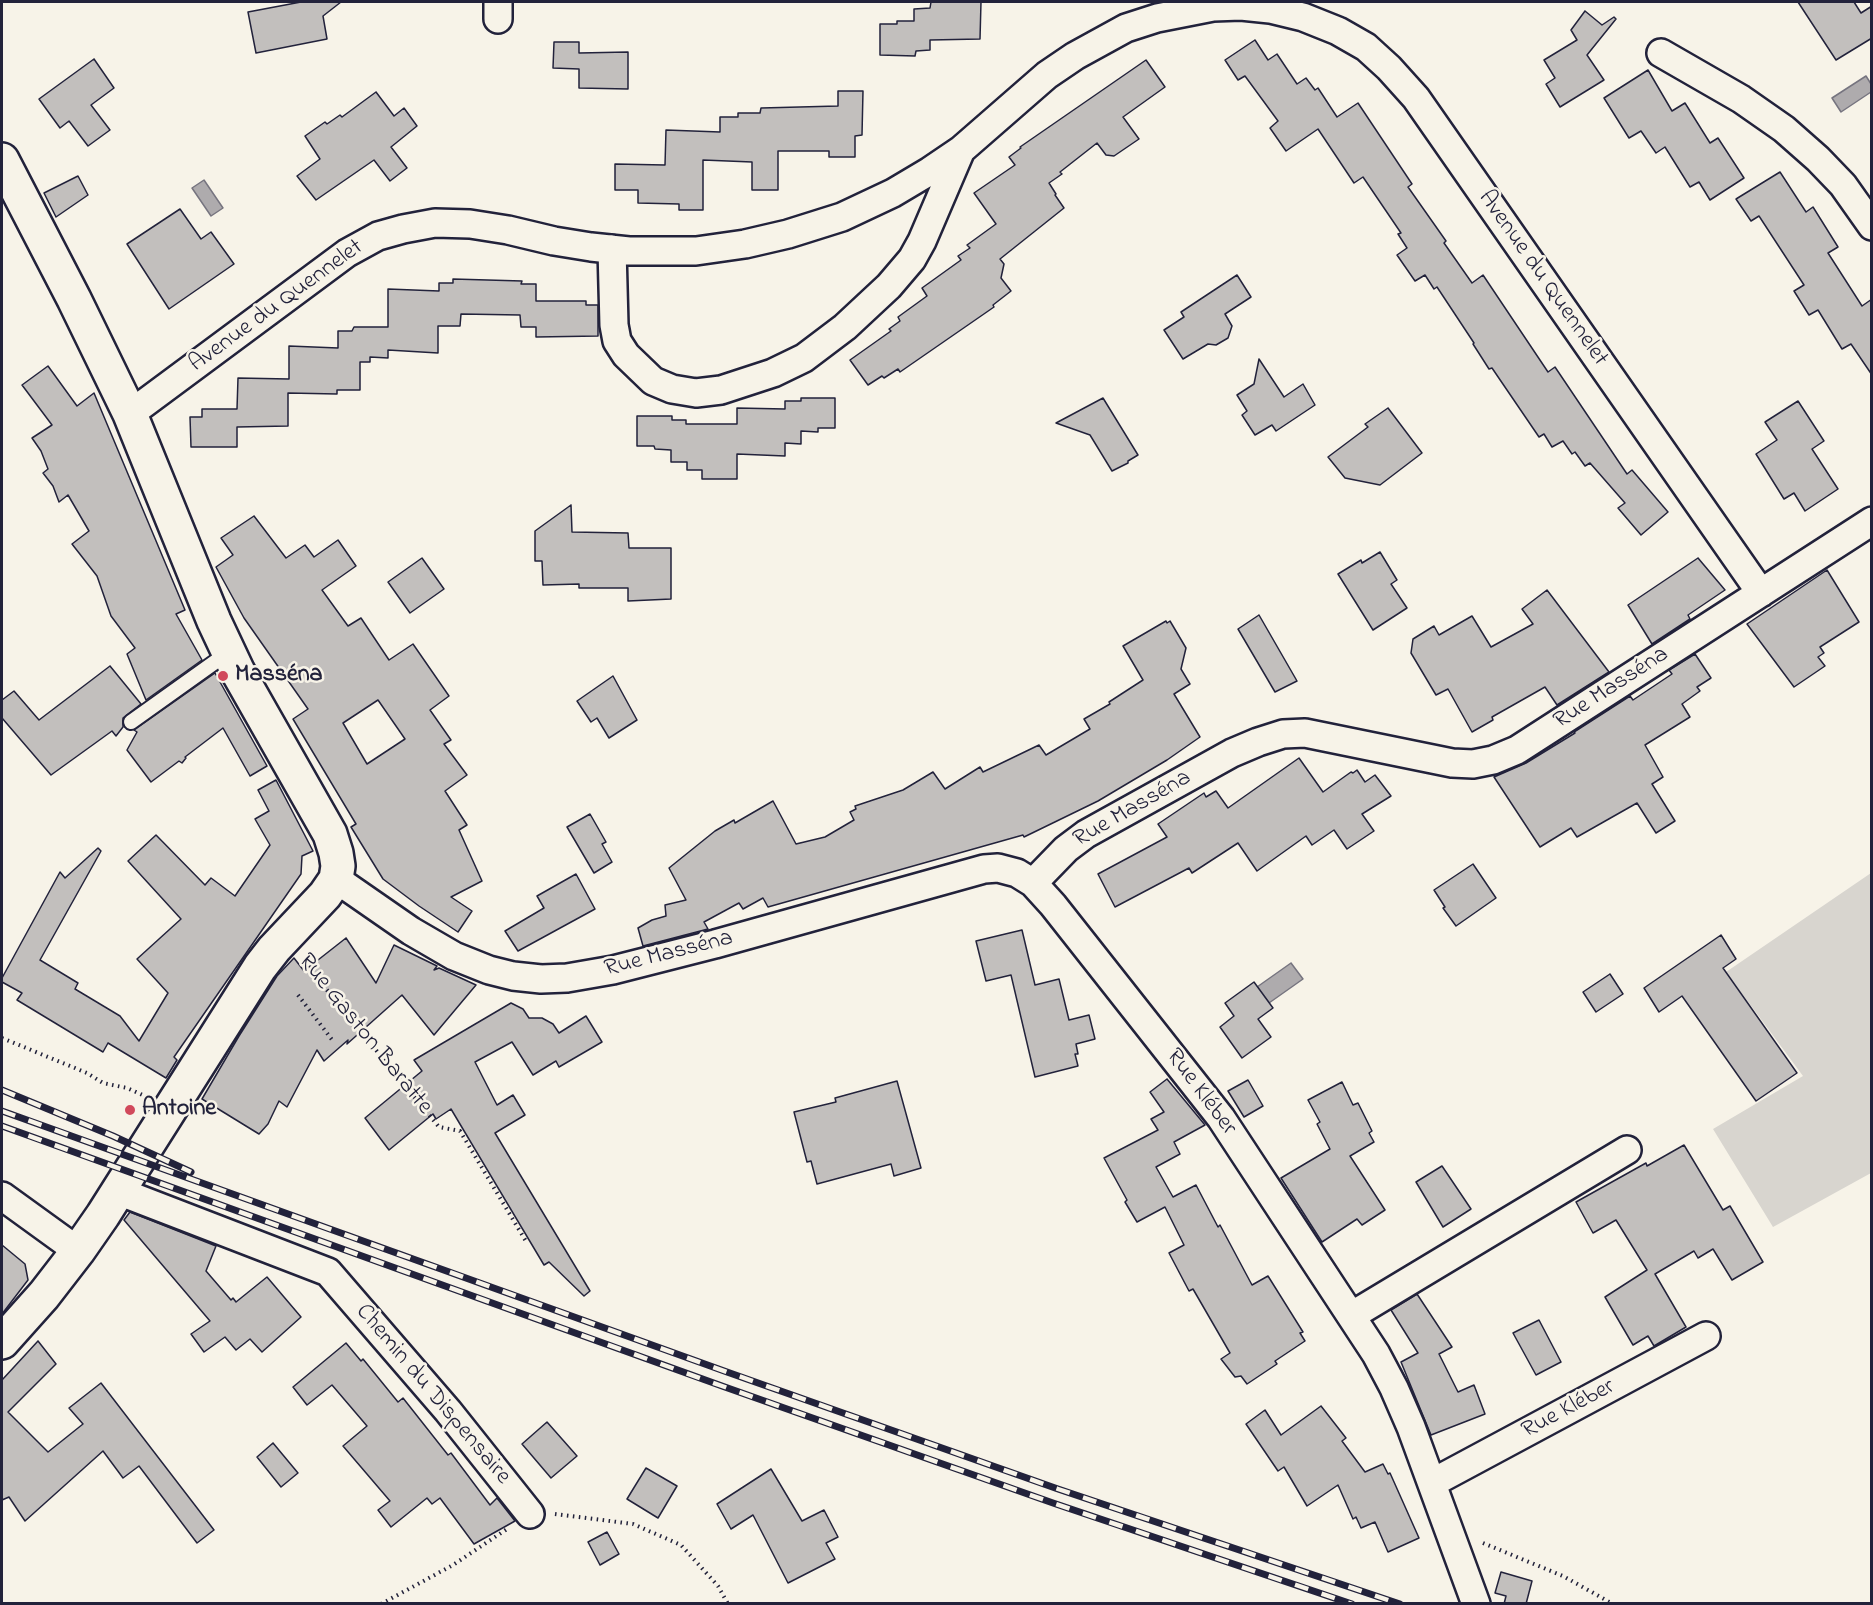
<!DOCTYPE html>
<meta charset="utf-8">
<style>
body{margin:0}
#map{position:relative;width:1873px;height:1605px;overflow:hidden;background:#f7f3e8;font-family:"Indie Flower",sans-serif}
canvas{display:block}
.frame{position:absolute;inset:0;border:3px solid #22223b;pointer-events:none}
</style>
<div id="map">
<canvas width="1873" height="1605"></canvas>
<div class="frame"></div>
</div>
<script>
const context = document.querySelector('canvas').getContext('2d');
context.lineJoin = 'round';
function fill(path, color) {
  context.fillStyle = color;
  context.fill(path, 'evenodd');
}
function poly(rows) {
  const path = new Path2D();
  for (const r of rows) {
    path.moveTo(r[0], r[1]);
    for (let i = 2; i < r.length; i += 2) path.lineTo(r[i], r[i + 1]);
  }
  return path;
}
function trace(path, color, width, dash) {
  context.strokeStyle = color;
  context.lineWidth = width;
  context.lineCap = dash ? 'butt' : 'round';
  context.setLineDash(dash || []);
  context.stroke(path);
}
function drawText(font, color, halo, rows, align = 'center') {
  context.font = font + ' "Indie Flower",sans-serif';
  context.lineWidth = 5;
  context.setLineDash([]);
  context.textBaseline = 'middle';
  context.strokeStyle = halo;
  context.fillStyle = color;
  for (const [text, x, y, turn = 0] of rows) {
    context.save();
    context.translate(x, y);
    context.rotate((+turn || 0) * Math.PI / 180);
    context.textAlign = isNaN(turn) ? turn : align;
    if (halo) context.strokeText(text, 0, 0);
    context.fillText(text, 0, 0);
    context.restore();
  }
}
const green = poly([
 [1871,873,1871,1173,1773,1227,1713,1129,1803,1076,1726,972]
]);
const water = poly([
 [1866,76,1871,84,1871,92,1841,112,1832,98,1866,76],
 [204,180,223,208,211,216,192,188,204,180],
 [1291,963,1303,979,1269,1003,1257,987,1291,963]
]);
const building = poly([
 [301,2,341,2,323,16,327,39,256,53,248,12,301,2],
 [931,2,981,2,980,39,930,40,930,50,916,51,915,56,880,55,880,24,897,24,897,21,914,21,914,9,930,8,931,2],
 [1798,2,1854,2,1861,13,1872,6,1872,38,1836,60,1798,2],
 [1585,11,1602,25,1614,17,1616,19,1587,55,1604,80,1560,107,1546,84,1555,78,1544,60,1577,40,1571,30,1585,11],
 [1255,40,1268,60,1277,54,1297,84,1306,78,1315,90,1318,88,1337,117,1358,103,1412,184,1408,187,1446,241,1444,243,1472,283,1483,275,1548,372,1555,367,1627,474,1632,470,1668,512,1641,535,1618,508,1625,503,1590,463,1585,466,1575,452,1572,454,1563,441,1552,447,1544,434,1539,437,1492,368,1489,369,1473,344,1474,343,1437,287,1434,289,1425,275,1415,281,1397,255,1407,248,1398,234,1401,233,1363,177,1354,183,1318,129,1286,151,1270,128,1278,121,1245,76,1238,80,1225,60,1255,40],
 [554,42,579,42,579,53,628,52,628,89,579,88,579,69,553,68,554,42],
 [94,59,114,88,91,105,110,130,88,146,69,121,60,128,39,99,94,59],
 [1146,60,1165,87,1123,117,1139,139,1114,156,1106,155,1097,143,1060,172,1062,174,1049,183,1056,194,1055,195,1064,208,1000,259,1004,264,1001,278,1011,291,993,305,994,307,900,372,898,369,884,378,882,376,868,385,850,360,891,331,889,329,900,321,898,317,927,296,922,288,961,260,958,256,970,248,967,245,996,224,974,193,1015,165,1009,157,1021,148,1020,147,1146,60],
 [1648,70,1672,111,1685,103,1710,143,1718,138,1744,178,1710,200,1699,182,1690,187,1665,147,1656,153,1641,131,1629,138,1604,98,1648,70],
 [838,91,863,91,862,135,855,136,855,157,829,157,829,151,778,151,778,190,752,190,752,162,703,160,703,210,679,210,679,204,638,203,638,190,615,190,615,164,665,165,666,130,720,132,720,117,738,117,738,113,760,113,761,108,838,106,838,91],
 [376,92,394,116,404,108,417,126,391,147,407,168,390,181,374,160,316,200,297,176,320,159,305,136,325,122,327,124,340,115,342,117,376,92],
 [1780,172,1806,212,1813,207,1838,247,1828,253,1862,306,1872,299,1872,375,1851,344,1842,349,1818,310,1809,315,1794,291,1804,285,1759,216,1751,221,1736,199,1780,172],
 [78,176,88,195,56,217,44,193,78,176],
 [180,209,201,239,211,232,234,264,169,309,127,244,180,209],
 [1237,275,1251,297,1225,314,1232,326,1228,338,1216,345,1208,344,1183,359,1164,330,1184,317,1181,312,1237,275],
 [453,279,522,281,521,284,536,284,536,301,586,301,586,305,598,305,598,336,536,337,536,327,521,327,520,315,461,314,460,326,438,326,438,353,388,350,388,358,370,357,370,362,360,362,360,390,337,390,337,394,288,393,288,426,237,427,237,447,191,447,190,417,202,417,202,409,237,409,238,378,289,379,289,346,338,348,338,331,352,331,354,327,388,327,388,289,439,291,439,283,453,283,453,279],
 [1259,359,1284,397,1303,384,1315,405,1276,431,1272,425,1255,435,1242,415,1247,411,1237,395,1254,384,1259,359],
 [48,366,77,406,94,393,185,610,176,614,202,660,146,700,127,654,135,648,111,616,97,576,72,544,89,531,68,495,59,502,53,486,43,473,48,469,41,451,32,438,52,425,22,385,48,366],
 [801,398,835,398,835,428,818,428,818,432,801,431,801,444,785,443,785,456,737,454,737,479,702,479,702,470,687,470,687,462,671,462,671,450,655,449,654,446,637,446,637,416,672,416,672,420,686,420,686,424,737,424,737,408,785,409,785,401,801,401,801,398],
 [1103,398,1138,455,1128,461,1128,463,1112,471,1090,435,1056,423,1103,398],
 [1798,401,1824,441,1812,449,1838,489,1805,511,1794,493,1784,499,1756,454,1777,440,1765,422,1798,401],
 [1388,408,1422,453,1380,485,1345,478,1328,457,1368,427,1365,424,1388,408],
 [571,505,572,532,628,533,629,548,671,548,671,599,628,601,628,588,579,588,579,584,543,585,542,561,535,561,535,531,571,505],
 [254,516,286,558,305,545,314,557,338,540,356,566,322,590,348,626,361,618,389,660,413,644,449,696,430,710,451,740,444,744,467,775,445,791,467,825,459,830,482,881,451,897,472,911,458,932,419,906,383,879,351,827,356,824,293,719,308,709,244,618,216,567,233,555,221,538,254,516],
 [378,700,405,739,367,764,343,723,378,700],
 [1380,552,1397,580,1391,584,1407,608,1373,630,1338,574,1361,560,1362,563,1380,552],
 [422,558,444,589,410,613,388,582,422,558],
 [1698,558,1725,590,1688,615,1690,619,1652,644,1628,605,1698,558],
 [1827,570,1859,622,1820,647,1824,653,1818,657,1825,666,1794,687,1747,624,1827,570],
 [1547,590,1609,672,1557,705,1545,687,1492,717,1493,720,1472,732,1448,689,1436,695,1411,653,1413,639,1434,626,1439,635,1472,616,1491,647,1533,624,1522,609,1547,590],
 [1259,615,1297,681,1275,692,1238,629,1259,615],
 [1166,621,1167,623,1170,621,1186,648,1181,669,1190,684,1174,694,1200,737,1167,760,1098,801,1024,837,1023,835,768,907,763,898,743,909,739,903,704,922,708,929,643,946,638,928,652,920,666,916,665,905,686,900,669,868,715,831,734,820,735,823,773,801,796,844,825,837,854,820,850,812,856,809,855,806,903,790,933,772,945,789,980,767,983,772,1039,745,1046,755,1090,729,1084,719,1110,704,1109,702,1143,680,1123,646,1166,621],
 [1695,654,1711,678,1697,687,1700,691,1682,704,1690,717,1645,745,1663,777,1652,784,1675,821,1656,833,1637,803,1577,837,1571,828,1540,847,1494,777,1526,763,1575,733,1574,732,1630,696,1633,700,1672,674,1669,670,1695,654],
 [110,666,141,704,123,718,123,727,116,736,112,731,51,775,2,718,2,700,14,691,39,720,110,666],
 [215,673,267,766,250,776,223,728,185,757,186,758,182,763,179,761,151,782,127,750,137,732,134,730,215,673],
 [613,676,637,720,609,738,597,718,591,722,577,701,613,676],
 [1299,758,1323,792,1351,772,1353,773,1357,770,1365,782,1375,775,1391,796,1362,814,1374,831,1347,849,1334,830,1312,845,1306,836,1257,871,1238,843,1192,873,1189,868,1115,907,1098,874,1167,837,1158,824,1204,793,1206,797,1216,791,1228,808,1299,758],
 [276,780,313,851,302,856,301,874,174,1057,177,1060,166,1078,108,1043,103,1052,17,1000,22,993,2,982,2,978,60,872,65,878,98,848,101,851,40,960,78,983,75,989,120,1016,139,1041,168,993,137,959,181,919,128,861,156,835,205,885,211,878,235,896,270,845,255,819,269,811,258,790,276,780],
 [590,814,606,842,602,844,612,862,594,873,567,827,590,814],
 [1473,864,1496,898,1456,926,1443,908,1445,907,1434,890,1473,864],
 [576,874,595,909,518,951,505,931,544,908,537,896,576,874],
 [1022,930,1035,985,1059,979,1069,1020,1089,1015,1095,1039,1076,1044,1078,1054,1075,1054,1078,1066,1035,1077,1011,975,986,981,976,941,1022,930],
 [1721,935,1736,959,1723,968,1797,1073,1756,1101,1682,996,1659,1012,1644,988,1721,935],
 [346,938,376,983,394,945,437,966,434,970,439,968,476,985,434,1035,402,995,347,1044,348,1040,324,1061,317,1050,287,1107,279,1101,268,1124,259,1134,202,1099,239,1036,277,976,294,958,304,971,346,938],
 [1610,974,1623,994,1596,1012,1583,992,1610,974],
 [1254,982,1273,1008,1258,1019,1271,1037,1242,1058,1220,1027,1234,1016,1225,1003,1254,982],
 [511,1003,523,1009,529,1018,542,1018,553,1024,559,1033,586,1016,602,1042,559,1067,556,1061,533,1075,512,1042,475,1062,497,1105,513,1095,525,1115,495,1133,590,1291,584,1296,549,1262,544,1265,451,1109,436,1119,433,1114,389,1150,365,1118,422,1071,414,1060,511,1003],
 [1167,1079,1205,1125,1174,1142,1180,1154,1156,1167,1173,1197,1196,1185,1218,1227,1220,1225,1252,1285,1268,1276,1303,1332,1300,1333,1305,1341,1275,1361,1277,1364,1247,1384,1241,1376,1235,1377,1221,1359,1230,1353,1193,1289,1189,1291,1169,1253,1184,1245,1165,1207,1137,1222,1125,1202,1127,1200,1104,1158,1158,1130,1151,1119,1164,1112,1150,1092,1167,1079],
 [1248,1080,1263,1106,1244,1117,1228,1091,1248,1080],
 [897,1081,921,1168,894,1176,891,1164,817,1184,811,1161,807,1162,794,1112,836,1102,835,1098,897,1081],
 [1342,1082,1353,1105,1358,1103,1372,1131,1369,1133,1374,1142,1350,1156,1385,1210,1362,1225,1357,1219,1322,1242,1281,1178,1330,1149,1317,1124,1320,1122,1308,1100,1342,1082],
 [1684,1145,1723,1210,1730,1206,1763,1262,1732,1280,1713,1249,1698,1258,1694,1251,1655,1274,1686,1327,1654,1346,1648,1336,1633,1345,1605,1297,1647,1270,1616,1220,1593,1233,1576,1202,1646,1163,1647,1166,1684,1145],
 [1442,1166,1471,1209,1443,1227,1416,1182,1442,1166],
 [130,1212,216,1246,206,1271,231,1300,233,1298,236,1302,267,1277,301,1317,262,1352,250,1339,236,1350,225,1337,204,1352,191,1334,210,1321,124,1220,130,1212],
 [2,1245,25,1264,28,1280,2,1314,2,1245],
 [1417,1294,1452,1347,1439,1354,1458,1392,1474,1385,1485,1414,1431,1435,1401,1362,1418,1353,1391,1310,1417,1294],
 [1539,1320,1561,1362,1536,1375,1513,1333,1539,1320],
 [38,1341,56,1364,8,1412,48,1452,83,1424,69,1408,101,1383,214,1530,197,1543,139,1466,123,1478,103,1451,25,1521,9,1497,2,1500,2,1380,38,1341],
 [346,1343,361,1361,363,1359,398,1402,403,1398,448,1455,451,1453,490,1505,497,1498,515,1521,474,1544,440,1498,432,1504,427,1498,391,1527,378,1510,390,1501,343,1446,367,1426,332,1385,307,1405,293,1387,346,1343],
 [1321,1406,1346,1438,1342,1441,1365,1472,1383,1464,1388,1474,1390,1473,1419,1538,1388,1552,1375,1522,1361,1528,1356,1517,1353,1519,1338,1485,1307,1506,1284,1467,1278,1471,1246,1424,1265,1410,1281,1435,1321,1406],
 [547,1422,577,1456,551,1478,522,1444,547,1422],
 [273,1443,298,1473,281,1487,257,1457,273,1443],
 [646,1468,677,1486,658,1518,627,1499,646,1468],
 [771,1469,802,1521,824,1510,838,1537,826,1543,835,1559,788,1583,753,1515,731,1529,717,1504,771,1469],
 [607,1532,619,1554,600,1565,588,1542,607,1532],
 [1501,1572,1532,1581,1526,1604,1504,1604,1506,1596,1495,1593,1501,1572]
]);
const path = poly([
 [304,962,439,1127,460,1131,527,1243],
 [298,995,333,1041],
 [2,1038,87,1073,103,1083,127,1088,145,1096],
 [555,1514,633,1524,681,1545,718,1586,728,1604],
 [1483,1543,1563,1576,1613,1604],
 [381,1604,453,1565,507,1529]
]);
const service = poly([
 [131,722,229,652]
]);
const minor = poly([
 [498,19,498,2],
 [1661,53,1741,99,1784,129,1818,159,1843,185,1872,226],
 [612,249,614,325,617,341,626,355,653,381,672,389,696,393,721,390,773,373,804,358,845,327,889,286,912,259,922,241,961,150],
 [130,414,347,253,378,236,403,229,435,223,470,224,508,230,554,241,591,247,629,251,696,251,745,244,788,234,842,217,893,193,930,171,961,150,1047,75,1075,56,1126,28,1157,18,1213,7,1241,6,1270,9,1303,17,1338,31,1366,47,1389,68,1416,98,1761,593],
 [336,879,411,931,454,956,489,970,513,976,541,979,567,978,613,970,715,944,984,869,998,868,1017,873,1033,883,1053,905,1221,1118,1376,1354,1394,1388,1411,1427,1476,1604],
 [1033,883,1066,849,1086,834,1232,753,1258,742,1283,734,1305,733,1452,763,1473,764,1493,760,1517,750,1872,521],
 [118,1191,328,1272,448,1411,530,1514],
 [2,1196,78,1251],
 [1351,1316,1627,1150],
 [1432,1483,1706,1336]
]);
const tertiary = poly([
 [2,160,74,299,130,414,214,621,238,672,330,834,336,853,338,866,336,879,325,895,274,949,260,967,103,1215,78,1251,44,1295,2,1342]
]);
const rail = poly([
 [2,1090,113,1136,191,1172],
 [2,1111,727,1372,1058,1489,1400,1604],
 [2,1126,722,1386,1053,1503,1352,1604]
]);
const markers = [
 [223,676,6,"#d1495b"],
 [130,1110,6,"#d1495b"]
];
const streetNames = [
 ["Avenue du Quennelet",1542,279,55],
 ["Avenue du Quennelet",277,307,-36],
 ["Rue Masséna",1612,689,-33],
 ["Rue Masséna",1133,810,-30],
 ["Rue Masséna",669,955,-14],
 ["Rue Gaston Baratte",364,1035,51],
 ["Rue Kléber",1200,1093,53],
 ["Chemin du Dispensaire",432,1395,50],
 ["Rue Kléber",1569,1410,-28]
];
const poiNames = [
 ["Masséna",235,676],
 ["Antoine",142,1110]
];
fill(green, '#d8d5cf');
fill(water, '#aeabad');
trace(water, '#76747f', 1.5);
fill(building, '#c2bfbd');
trace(building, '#22223b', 1.5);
trace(service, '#22223b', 18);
trace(minor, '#22223b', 32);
trace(tertiary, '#22223b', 38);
trace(path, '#22223b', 4, [1.5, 4.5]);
trace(service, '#f7f3e8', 14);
trace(minor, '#f7f3e8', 27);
trace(tertiary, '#f7f3e8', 33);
trace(rail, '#22223b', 7);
trace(rail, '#f7f3e8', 4.5, [14]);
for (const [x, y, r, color] of markers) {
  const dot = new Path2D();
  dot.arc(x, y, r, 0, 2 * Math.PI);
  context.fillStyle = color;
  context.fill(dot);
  trace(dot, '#f7f3e8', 2);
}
drawText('24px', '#22223b', '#f7f3e8', streetNames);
drawText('bold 24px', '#22223b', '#f7f3e8', poiNames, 'left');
</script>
